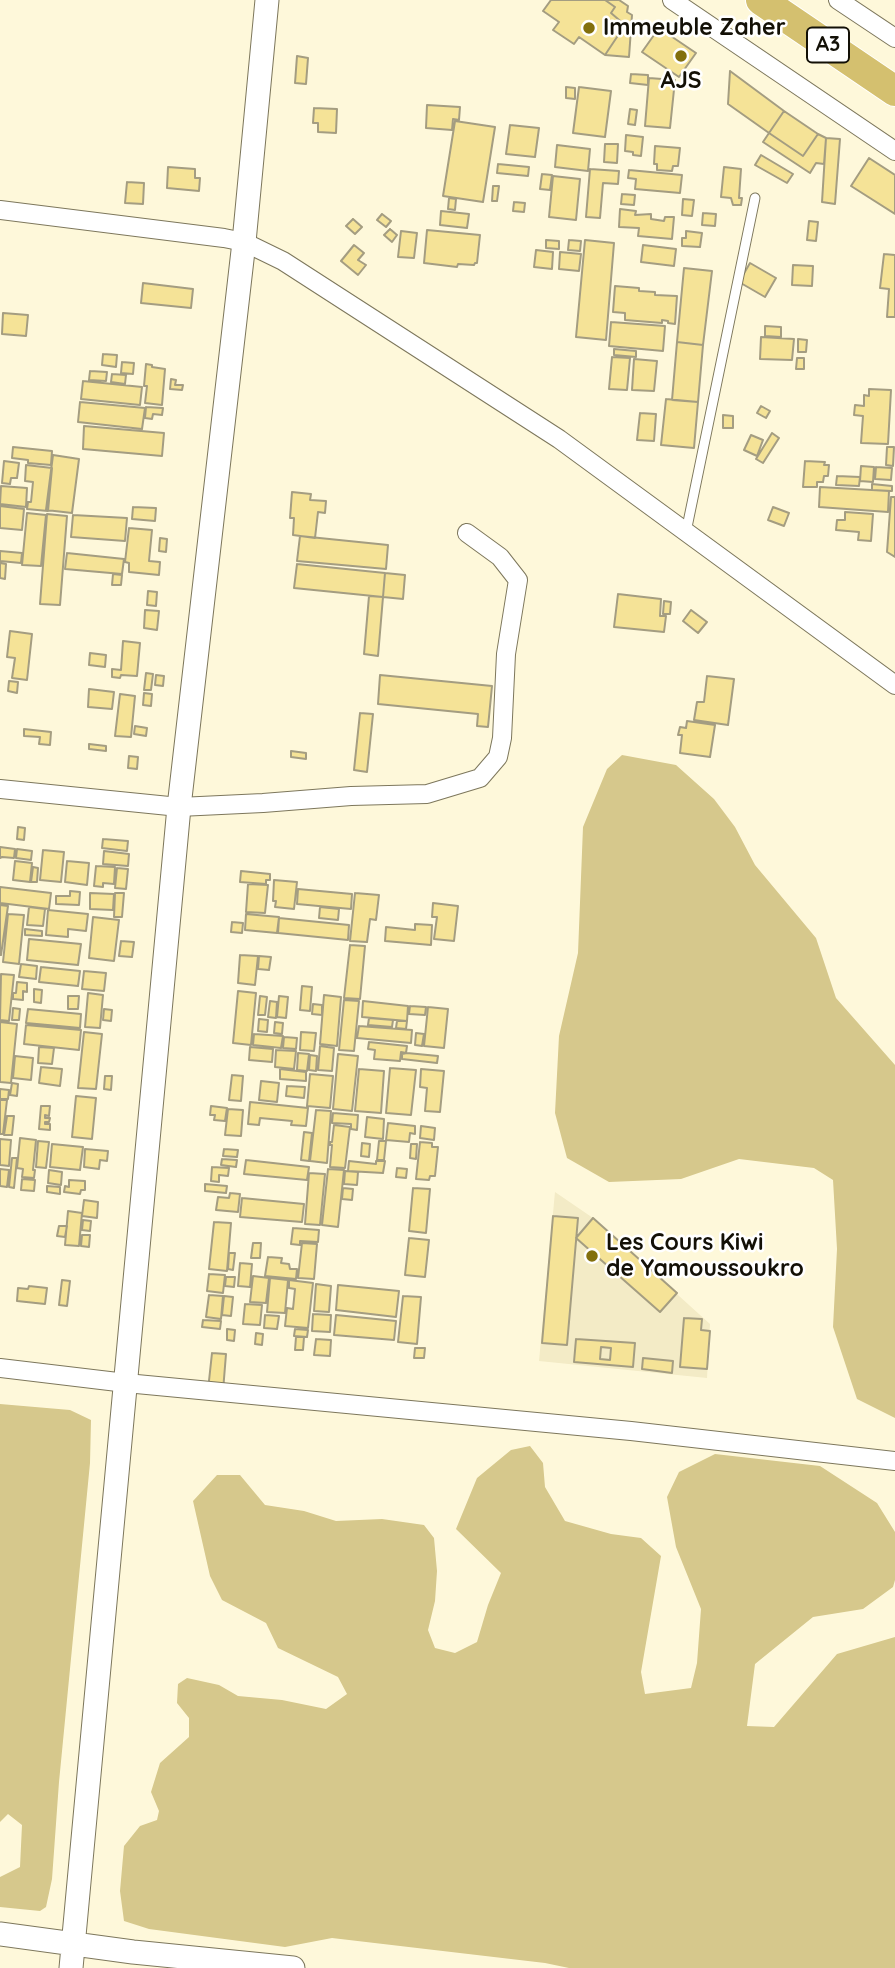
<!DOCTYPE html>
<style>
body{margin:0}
canvas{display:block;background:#fef8da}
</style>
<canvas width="895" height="1968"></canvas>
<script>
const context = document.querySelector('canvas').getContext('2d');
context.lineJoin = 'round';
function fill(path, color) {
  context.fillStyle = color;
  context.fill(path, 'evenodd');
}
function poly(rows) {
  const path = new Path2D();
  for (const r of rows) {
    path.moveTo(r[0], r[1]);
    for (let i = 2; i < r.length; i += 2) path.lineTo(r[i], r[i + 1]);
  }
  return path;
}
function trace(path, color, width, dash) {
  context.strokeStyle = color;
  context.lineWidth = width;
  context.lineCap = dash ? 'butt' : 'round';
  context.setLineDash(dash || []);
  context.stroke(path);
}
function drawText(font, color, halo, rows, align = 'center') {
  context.font = font + ' Quicksand,sans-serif';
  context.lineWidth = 5;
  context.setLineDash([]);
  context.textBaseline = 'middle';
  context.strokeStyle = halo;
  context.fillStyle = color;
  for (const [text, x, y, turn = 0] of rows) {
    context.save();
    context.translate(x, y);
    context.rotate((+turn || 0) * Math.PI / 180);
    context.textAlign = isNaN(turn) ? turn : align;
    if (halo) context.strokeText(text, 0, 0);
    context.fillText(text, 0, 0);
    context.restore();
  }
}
const built = poly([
 [555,1192,593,1218,710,1324,707,1378,539,1361]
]);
const green = poly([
 [622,755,676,765,714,799,735,827,755,865,816,938,836,998,895,1065,895,1418,857,1399,833,1327,837,1249,833,1180,814,1168,739,1159,681,1179,609,1182,567,1158,555,1113,559,1036,578,953,583,827,607,769],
 [0,1404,70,1410,91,1420,90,1463,59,1782,52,1879,46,1907,40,1911,0,1907,0,1877,20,1867,22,1825,8,1814,0,1822],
 [530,1446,543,1463,545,1487,565,1521,611,1534,641,1538,661,1556,641,1672,645,1694,691,1688,697,1663,701,1609,676,1547,667,1497,679,1472,715,1454,820,1466,877,1503,895,1532,895,1580,893,1587,863,1609,813,1617,755,1664,747,1726,774,1727,837,1654,895,1637,895,1968,569,1968,545,1963,332,1938,285,1947,149,1929,124,1921,120,1891,124,1846,140,1826,157,1820,159,1811,151,1792,160,1763,189,1737,189,1718,177,1703,178,1684,187,1678,219,1685,238,1696,282,1700,326,1709,347,1694,338,1677,278,1648,266,1623,222,1600,210,1576,193,1501,217,1475,240,1475,265,1505,304,1511,336,1521,382,1519,424,1525,434,1538,437,1571,435,1601,428,1630,435,1648,455,1653,477,1642,488,1605,501,1573,456,1529,477,1478,511,1450]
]);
const building = poly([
 [551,0,605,0,615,7,611,13,625,25,605,55,579,37,574,44,553,30,559,22,543,11,551,0],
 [605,0,619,0,628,6,627,12,632,15,629,57,605,55,625,25,611,13,615,7,605,0],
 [659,28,696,53,679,77,642,52,659,28],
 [297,56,308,58,306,84,295,83,297,56],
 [730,71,784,111,769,133,728,104,730,71],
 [631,74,648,75,648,85,630,83,631,74],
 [649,78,675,80,670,128,645,126,649,78],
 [566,87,575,88,575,99,566,98,566,87],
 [579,87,611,91,605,137,573,133,579,87],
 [427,105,460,107,459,120,453,119,452,130,426,128,427,105],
 [314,108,337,109,336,133,318,132,318,123,313,123,314,108],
 [630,109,637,110,635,125,628,124,630,109],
 [784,111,818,134,803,156,769,133,784,111],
 [455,121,495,127,483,202,443,196,455,121],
 [510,125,539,128,535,157,506,154,510,125],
 [769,133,803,156,818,134,826,138,824,164,816,163,810,173,763,142,769,133],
 [626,135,643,137,641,156,633,155,633,152,625,151,626,135],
 [826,138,840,139,835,204,822,202,826,138],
 [605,144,618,144,617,163,604,162,605,144],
 [557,145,590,149,588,171,555,167,557,145],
 [655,146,680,148,678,166,673,166,672,171,657,170,657,164,654,164,655,146],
 [761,155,793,174,787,183,755,165,761,155],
 [869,158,895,175,895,214,851,186,869,158],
 [498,164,529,167,528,176,497,173,498,164],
 [168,167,195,169,195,178,200,178,199,191,167,188,168,167],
 [724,167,741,169,739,198,742,198,741,205,733,205,731,198,721,197,724,167],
 [590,169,619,171,618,184,603,183,600,218,586,217,590,169],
 [629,170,682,175,680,193,635,189,636,179,628,178,629,170],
 [542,174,552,175,550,190,540,189,542,174],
 [553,176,580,179,576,220,549,217,553,176],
 [127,182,144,183,143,204,125,203,127,182],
 [493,186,499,186,497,201,492,201,493,186],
 [622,194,635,195,634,205,621,204,622,194],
 [449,198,456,199,455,210,448,209,449,198],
 [683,199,694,200,692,216,682,215,683,199],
 [514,202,525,203,524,212,513,211,514,202],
 [620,209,636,211,635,215,651,214,651,219,664,221,665,217,674,217,672,239,638,236,639,228,619,227,620,209],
 [441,211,469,214,467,228,440,225,441,211],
 [703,213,716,214,715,226,702,225,703,213],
 [382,214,391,221,386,227,377,220,382,214],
 [353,219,362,227,355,234,346,226,353,219],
 [809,221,818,222,816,241,807,240,809,221],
 [390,229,397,235,392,242,384,235,390,229],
 [427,230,480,235,477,263,475,263,474,265,458,264,457,267,424,263,427,230],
 [401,231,417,233,414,258,398,257,401,231],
 [686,231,702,233,700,247,682,246,682,238,686,238,686,231],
 [546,240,559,241,559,249,546,248,546,240],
 [569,240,581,241,580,251,568,250,569,240],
 [585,240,614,243,606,340,576,337,585,240],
 [354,245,364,253,358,260,366,265,358,275,341,261,354,245],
 [643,245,676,249,674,266,641,262,643,245],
 [536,250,553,252,552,269,534,267,536,250],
 [560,252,581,254,579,271,559,269,560,252],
 [884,254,895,255,895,317,887,317,889,289,880,288,884,254],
 [750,263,776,278,765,297,739,282,750,263],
 [793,265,813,266,812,286,792,285,793,265],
 [684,268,712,271,703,345,677,342,684,268],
 [143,283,193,289,191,308,141,303,143,283],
 [615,286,639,288,639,291,655,292,655,295,677,296,675,324,668,323,668,321,662,320,662,323,625,320,625,313,613,312,615,286],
 [3,313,28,315,26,336,2,334,3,313],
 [611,322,665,326,663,351,609,346,611,322],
 [765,326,781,327,781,337,765,336,765,326],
 [761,337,794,339,792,360,760,359,761,337],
 [798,339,807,340,806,352,798,352,798,339],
 [677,342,703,345,698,402,672,400,677,342],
 [614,349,636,351,636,357,614,355,614,349],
 [103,354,117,355,116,367,102,365,103,354],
 [612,357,630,358,627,390,609,389,612,357],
 [797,358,804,358,804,369,796,369,797,358],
 [634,359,657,361,654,391,632,390,634,359],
 [122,362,134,363,133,374,121,373,122,362],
 [146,364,152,365,152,367,165,369,162,405,145,403,147,386,144,386,146,364],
 [90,371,107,372,106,381,89,380,90,371],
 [112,374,126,375,125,384,111,382,112,374],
 [171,379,176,380,175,385,183,385,182,390,170,389,171,379],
 [83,381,142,387,140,405,81,399,83,381],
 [869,389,891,390,888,444,861,443,863,416,854,415,855,405,864,406,864,395,869,396,869,389],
 [666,399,698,402,694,448,661,445,666,399],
 [80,402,145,408,142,429,78,422,80,402],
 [761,406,770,411,766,418,757,413,761,406],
 [146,407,163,408,162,415,153,414,152,419,145,418,146,407],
 [640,413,656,414,654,441,637,440,640,413],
 [723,415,733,416,733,428,723,428,723,415],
 [84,426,164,433,162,456,83,449,84,426],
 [772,433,779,438,763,463,756,459,772,433],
 [751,435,763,440,757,456,744,450,751,435],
 [13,447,52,451,51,465,28,463,28,460,12,458,13,447],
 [887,447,894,447,893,466,886,465,887,447],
 [53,455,79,459,72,513,46,510,53,455],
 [4,461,19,463,17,478,11,478,10,484,2,483,4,461],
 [805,461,825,462,824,465,829,465,828,476,824,476,823,482,817,482,817,487,803,487,805,461],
 [26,465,52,468,48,511,27,509,28,502,31,502,33,482,25,481,26,465],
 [861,466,874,467,873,482,860,481,861,466],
 [876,467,892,468,891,480,875,479,876,467],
 [837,476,860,477,859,486,836,485,837,476],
 [872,484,892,486,892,491,872,490,872,484],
 [1,486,27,488,26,507,0,504,1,486],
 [820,487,889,491,888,512,819,507,820,487],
 [292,492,311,494,310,500,326,501,325,513,318,512,315,538,293,535,294,518,290,518,292,492],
 [891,497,895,497,895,557,887,552,891,497],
 [0,506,24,509,22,530,0,528,0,506],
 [133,507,156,508,155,521,132,519,133,507],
 [773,507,789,513,784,526,768,520,773,507],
 [845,512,873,514,871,541,858,540,859,532,836,530,837,520,845,520,845,512],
 [27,513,46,515,41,566,22,565,27,513],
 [47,514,67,516,60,605,40,604,47,514],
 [73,515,127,518,125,541,71,537,73,515],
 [129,528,152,530,149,561,160,562,159,575,129,572,129,563,125,562,129,528],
 [300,536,388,545,386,569,297,561,300,536],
 [160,538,167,539,166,552,159,551,160,538],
 [0,551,22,553,21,563,0,561,0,551],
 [67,553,124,559,122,574,65,569,67,553],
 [0,563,6,564,5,579,0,578,0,563],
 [297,564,385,573,383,597,294,588,297,564],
 [385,573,405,575,403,599,383,597,385,573],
 [113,574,122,575,121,585,112,585,113,574],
 [148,591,157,592,156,606,147,605,148,591],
 [618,594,661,599,660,616,666,616,664,632,614,627,618,594],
 [369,596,383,597,378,656,364,654,369,596],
 [664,601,671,602,670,614,663,614,664,601],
 [145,610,159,611,157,630,144,628,145,610],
 [691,610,707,622,698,633,683,621,691,610],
 [10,631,32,634,27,680,12,678,15,658,7,657,10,631],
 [123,641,140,643,137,676,121,675,120,678,112,677,112,669,121,670,123,641],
 [90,653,106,655,105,667,89,665,90,653],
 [146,673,153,674,151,690,144,690,146,673],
 [156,675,164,676,163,686,155,685,156,675],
 [380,675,492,686,488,727,477,726,478,714,378,704,380,675],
 [707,676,734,679,728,725,694,720,697,702,704,702,707,676],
 [9,681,18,682,17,693,8,691,9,681],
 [89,689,114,692,112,709,88,707,89,689],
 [144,693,152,694,151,706,143,705,144,693],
 [120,694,135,696,131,737,115,736,120,694],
 [360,713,373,714,367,772,354,770,360,713],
 [687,721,715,725,710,757,680,753,682,735,678,735,680,727,686,728,687,721],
 [135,726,147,728,146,736,134,734,135,726],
 [24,729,51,732,50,745,39,744,40,737,24,736,24,729],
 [89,744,106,746,106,751,89,749,89,744],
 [291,751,306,753,306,759,291,757,291,751],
 [129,756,138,757,137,769,128,768,129,756],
 [18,827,25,828,24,840,17,839,18,827],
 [103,839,128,841,127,851,102,848,103,839],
 [0,847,15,849,14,858,2,857,0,858,0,847],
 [17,849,32,851,31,860,16,858,17,849],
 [43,850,64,852,61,882,40,880,43,850],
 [104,851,129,854,128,866,103,864,104,851],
 [15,861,32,863,30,882,13,880,15,861],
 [67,861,89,863,87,885,65,882,67,861],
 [96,866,115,867,114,884,103,883,103,887,94,886,96,866],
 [33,867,38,868,37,882,31,882,33,867],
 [117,868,128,869,126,889,115,888,117,868],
 [241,871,270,874,270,880,266,880,266,884,240,882,241,871],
 [274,880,297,882,294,909,275,907,276,901,273,901,274,880],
 [248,884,268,885,265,913,246,912,248,884],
 [0,887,51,893,49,909,0,903,0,887],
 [298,889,352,894,351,909,297,904,298,889],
 [70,891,80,892,79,905,56,904,56,896,70,896,70,891],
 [90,893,114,894,113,910,90,909,90,893],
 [115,893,124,893,122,917,114,917,115,893],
 [355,893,379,895,376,920,370,919,367,942,350,941,355,893],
 [433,903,458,906,454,941,434,939,437,917,432,917,433,903],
 [0,905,8,906,1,955,0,955,0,905],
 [29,907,45,909,43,926,27,925,29,907],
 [320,907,339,909,338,920,319,918,320,907],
 [48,910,88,914,86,931,68,929,68,937,46,935,48,910],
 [8,914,24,915,19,964,3,962,8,914],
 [246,914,279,917,277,933,245,930,246,914],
 [93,917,119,920,114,961,89,958,93,917],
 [279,918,349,925,348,940,278,933,279,918],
 [232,922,243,923,242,933,231,932,232,922],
 [415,924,432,925,431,945,385,941,386,927,415,930,415,924],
 [25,929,42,931,42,936,25,935,25,929],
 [29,939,81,944,78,965,27,960,29,939],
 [121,941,134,942,132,957,119,956,121,941],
 [350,945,365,946,360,999,344,998,350,945],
 [240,955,258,956,255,985,238,983,240,955],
 [259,956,271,957,269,970,258,969,259,956],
 [21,964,37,966,36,979,19,977,21,964],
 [41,967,80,971,78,986,39,982,41,967],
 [84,971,106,973,104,991,82,989,84,971],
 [1,974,14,975,9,1021,0,1020,1,974],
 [17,982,27,983,27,992,23,991,23,1000,13,999,13,993,16,993,17,982],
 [302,986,312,987,310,1011,300,1010,302,986],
 [34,989,42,990,41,1003,34,1002,34,989],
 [238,991,256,993,251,1045,233,1043,238,991],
 [88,993,103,995,100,1028,85,1027,88,993],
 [324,995,341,997,337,1046,320,1044,324,995],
 [68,996,79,996,78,1009,68,1009,68,996],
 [260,996,267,997,265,1015,258,1015,260,996],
 [279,996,288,997,286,1018,277,1017,279,996],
 [344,1000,359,1001,354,1051,339,1050,344,1000],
 [270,1001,277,1002,276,1018,268,1017,270,1001],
 [363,1001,408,1006,407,1021,362,1017,363,1001],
 [313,1004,322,1005,322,1015,312,1014,313,1004],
 [410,1006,426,1007,425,1015,409,1014,410,1006],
 [428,1007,448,1009,444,1048,424,1046,428,1007],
 [13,1008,20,1009,19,1020,12,1020,13,1008],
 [28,1009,81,1014,80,1028,26,1023,28,1009],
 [104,1009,112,1010,111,1021,103,1020,104,1009],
 [369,1018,393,1020,392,1027,368,1025,369,1018],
 [259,1019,268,1020,267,1032,258,1031,259,1019],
 [397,1021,407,1021,406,1029,396,1028,397,1021],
 [0,1022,17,1024,11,1083,0,1082,0,1022],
 [275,1022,283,1023,282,1034,274,1033,275,1022],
 [26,1025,81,1030,79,1050,24,1044,26,1025],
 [359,1026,412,1030,411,1043,357,1038,359,1026],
 [84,1032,102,1034,96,1089,78,1088,84,1032],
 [301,1032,316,1033,314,1051,300,1050,301,1032],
 [416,1033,424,1034,422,1046,415,1045,416,1033],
 [254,1034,283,1036,281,1048,253,1045,254,1034],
 [284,1037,297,1038,296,1049,283,1048,284,1037],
 [369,1042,407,1046,406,1053,401,1052,400,1061,374,1059,375,1050,368,1049,369,1042],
 [320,1046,334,1048,332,1071,318,1070,320,1046],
 [39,1047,54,1048,52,1064,38,1063,39,1047],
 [250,1047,273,1049,272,1062,249,1060,250,1047],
 [276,1050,296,1051,294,1069,275,1067,276,1050],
 [298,1053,309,1054,307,1071,297,1070,298,1053],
 [407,1053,438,1056,437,1063,402,1059,402,1054,407,1053],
 [338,1054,358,1056,352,1111,333,1109,338,1054],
 [310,1055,317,1056,316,1071,309,1070,310,1055],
 [15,1056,33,1058,31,1080,13,1078,15,1056],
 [41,1067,62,1069,60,1086,39,1083,41,1067],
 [390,1068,416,1070,411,1115,386,1113,390,1068],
 [280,1069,306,1072,306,1081,280,1079,280,1069],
 [359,1069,384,1071,381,1113,355,1111,359,1069],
 [421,1069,444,1071,440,1112,425,1111,427,1088,420,1087,421,1069],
 [310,1074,333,1076,330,1108,307,1106,310,1074],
 [232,1075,243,1076,241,1101,229,1100,232,1075],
 [105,1076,112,1076,111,1090,104,1089,105,1076],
 [261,1081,279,1083,277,1102,259,1100,261,1081],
 [12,1083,18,1084,17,1096,10,1095,12,1083],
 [287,1086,305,1087,304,1098,286,1096,287,1086],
 [0,1089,9,1090,8,1099,0,1099,0,1089],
 [76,1096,96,1098,92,1139,72,1137,76,1096],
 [0,1100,7,1100,3,1134,0,1134,0,1100],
 [250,1102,308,1108,306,1126,291,1125,292,1121,260,1118,259,1125,248,1124,250,1102],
 [41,1106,50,1106,49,1116,45,1115,45,1118,50,1118,49,1122,45,1122,45,1124,50,1124,50,1130,39,1129,41,1106],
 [211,1106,227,1108,225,1121,214,1120,215,1115,210,1115,211,1106],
 [228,1109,243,1110,241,1136,225,1135,228,1109],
 [316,1110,331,1111,327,1163,310,1161,316,1110],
 [333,1113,358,1115,357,1130,351,1129,351,1124,332,1123,333,1113],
 [7,1116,14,1116,12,1135,4,1135,7,1116],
 [367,1117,384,1119,383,1139,365,1137,367,1117],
 [388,1123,415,1126,415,1134,410,1133,409,1142,386,1140,388,1123],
 [334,1125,350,1127,345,1168,330,1167,332,1145,330,1145,330,1142,332,1142,334,1125],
 [421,1126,435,1128,434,1140,420,1138,421,1126],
 [304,1132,312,1133,309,1161,301,1160,304,1132],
 [20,1138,36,1140,33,1170,35,1170,34,1178,22,1177,23,1169,17,1168,20,1138],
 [0,1139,11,1140,9,1166,0,1165,0,1139],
 [38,1141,49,1142,46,1168,36,1167,38,1141],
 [379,1141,386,1141,384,1160,377,1160,379,1141],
 [420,1142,432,1143,432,1147,438,1147,435,1176,430,1176,429,1180,416,1179,420,1142],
 [362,1143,370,1144,369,1157,361,1156,362,1143],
 [52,1144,83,1147,80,1170,50,1167,52,1144],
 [411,1144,417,1144,416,1159,410,1158,411,1144],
 [85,1149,108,1151,107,1161,100,1160,99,1169,84,1167,85,1149],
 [224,1149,238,1150,237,1157,223,1156,224,1149],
 [12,1158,17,1158,14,1188,9,1187,12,1158],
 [222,1159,237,1160,236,1167,221,1165,222,1159],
 [246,1160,309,1167,307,1180,244,1174,246,1160],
 [349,1161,376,1164,376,1161,385,1161,383,1173,348,1171,349,1161],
 [212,1167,229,1168,228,1176,219,1175,219,1182,211,1181,212,1167],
 [397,1168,407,1169,406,1178,396,1177,397,1168],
 [0,1169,9,1170,7,1187,0,1186,0,1169],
 [328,1169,344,1170,338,1227,322,1225,328,1169],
 [49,1170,62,1172,61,1185,48,1183,49,1170],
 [345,1171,358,1172,357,1185,344,1184,345,1171],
 [309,1173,325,1174,320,1225,305,1224,309,1173],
 [22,1179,35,1180,34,1191,21,1190,22,1179],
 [69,1180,85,1181,85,1190,81,1190,80,1194,64,1192,65,1186,69,1187,69,1180],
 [205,1184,227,1186,226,1193,205,1191,205,1184],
 [47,1186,60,1187,60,1194,47,1192,47,1186],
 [343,1188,353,1189,352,1200,342,1199,343,1188],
 [413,1188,430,1189,426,1233,409,1231,413,1188],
 [230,1193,240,1194,238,1212,216,1210,218,1197,229,1198,230,1193],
 [242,1198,304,1204,302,1222,240,1217,242,1198],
 [84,1200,98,1202,97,1218,82,1216,84,1200],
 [68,1211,82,1213,79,1246,65,1245,68,1211],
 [553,1216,578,1218,567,1345,542,1343,553,1216],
 [593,1218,677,1293,660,1312,576,1238,593,1218],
 [83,1220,91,1221,90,1231,82,1230,83,1220],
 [214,1222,231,1223,227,1271,209,1269,214,1222],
 [59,1226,67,1226,65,1237,57,1236,59,1226],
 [293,1228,319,1230,318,1242,300,1241,300,1245,291,1244,293,1228],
 [82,1235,90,1235,89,1247,81,1246,82,1235],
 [409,1238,429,1240,425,1277,405,1275,409,1238],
 [253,1243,261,1243,260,1258,251,1258,253,1243],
 [302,1243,317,1244,314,1279,298,1278,302,1243],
 [229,1253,235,1253,233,1270,228,1269,229,1253],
 [268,1257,282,1258,281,1263,289,1264,290,1269,297,1269,296,1279,265,1276,268,1257],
 [240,1263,252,1264,250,1287,238,1286,240,1263],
 [209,1274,225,1275,223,1293,207,1291,209,1274],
 [253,1276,269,1278,266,1303,250,1302,253,1276],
 [226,1277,235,1277,234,1287,225,1286,226,1277],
 [270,1278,288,1280,285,1313,267,1312,270,1278],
 [62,1280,70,1281,67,1306,59,1305,62,1280],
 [289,1280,313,1283,308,1328,285,1326,287,1308,293,1309,295,1289,289,1288,289,1280],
 [316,1284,331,1286,329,1312,314,1311,316,1284],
 [338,1285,399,1291,396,1317,336,1310,338,1285],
 [29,1286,47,1288,45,1304,17,1301,18,1288,28,1289,29,1286],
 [209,1295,223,1296,221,1319,206,1317,209,1295],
 [224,1296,233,1297,231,1316,222,1315,224,1296],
 [403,1296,421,1297,417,1344,398,1342,403,1296],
 [245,1304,262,1305,260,1325,243,1324,245,1304],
 [313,1314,331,1315,330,1332,312,1331,313,1314],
 [265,1315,279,1316,277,1329,264,1328,265,1315],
 [336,1315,396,1321,394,1340,334,1335,336,1315],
 [684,1318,702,1319,701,1330,710,1331,707,1369,680,1367,684,1318],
 [203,1320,221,1321,220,1329,202,1327,203,1320],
 [227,1329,235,1330,234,1341,227,1340,227,1329],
 [295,1329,308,1330,307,1337,294,1336,295,1329],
 [256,1333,263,1334,262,1345,255,1344,256,1333],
 [296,1337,304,1337,303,1350,295,1350,296,1337],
 [316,1339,331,1340,330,1356,314,1355,316,1339],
 [576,1339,635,1343,633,1367,574,1362,576,1339],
 [601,1347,611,1348,610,1360,600,1359,601,1347],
 [415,1348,425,1348,424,1358,414,1358,415,1348],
 [212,1353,226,1354,223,1391,208,1390,212,1353],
 [643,1358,673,1361,672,1373,642,1369,643,1358]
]);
const service = poly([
 [686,532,755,198]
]);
const minor = poly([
 [672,0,895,151],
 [838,0,895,38],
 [0,210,224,238,244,242,283,261,559,439,895,685],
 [0,789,179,807,263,803,351,796,427,794,480,778,498,757,502,738,506,654,518,580,500,557,467,533],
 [0,1368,126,1383,631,1431,895,1461]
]);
const tertiary = poly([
 [0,1934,133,1952,293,1968],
 [71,1968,179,807,244,242,267,0]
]);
const trunk = poly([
 [761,0,895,91]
]);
const markers = [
 [589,28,7,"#826f0c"],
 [681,56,7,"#826f0c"],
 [592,1256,7,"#826f0c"]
];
const shields = [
 [828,45,42]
];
const shieldNames = [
 ["A3",828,45]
];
const poiNames = [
 ["Immeuble Zaher",603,28],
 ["AJS",681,81,"center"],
 ["Les Cours Kiwi",606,1243],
 ["de Yamoussoukro",606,1269]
];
fill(built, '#f3ebc6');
fill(green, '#d6c88c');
fill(building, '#f5e397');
trace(building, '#a49d81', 2);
trace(service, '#7d775c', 11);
trace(minor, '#7d775c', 20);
trace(tertiary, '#7d775c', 25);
trace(trunk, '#fff', 32);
trace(service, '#fff', 9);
trace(minor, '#fff', 18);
trace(tertiary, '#fff', 23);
trace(trunk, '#d4c06f', 30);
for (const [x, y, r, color] of markers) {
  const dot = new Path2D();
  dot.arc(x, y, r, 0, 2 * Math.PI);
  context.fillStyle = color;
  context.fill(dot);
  trace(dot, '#fff', 2.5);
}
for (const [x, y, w] of shields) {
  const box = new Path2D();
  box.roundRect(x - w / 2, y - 17.5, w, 35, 5);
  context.fillStyle = '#fff';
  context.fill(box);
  trace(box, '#131006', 2);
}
drawText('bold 21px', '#131006', null, shieldNames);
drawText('bold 23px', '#131006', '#fff', poiNames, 'left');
</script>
